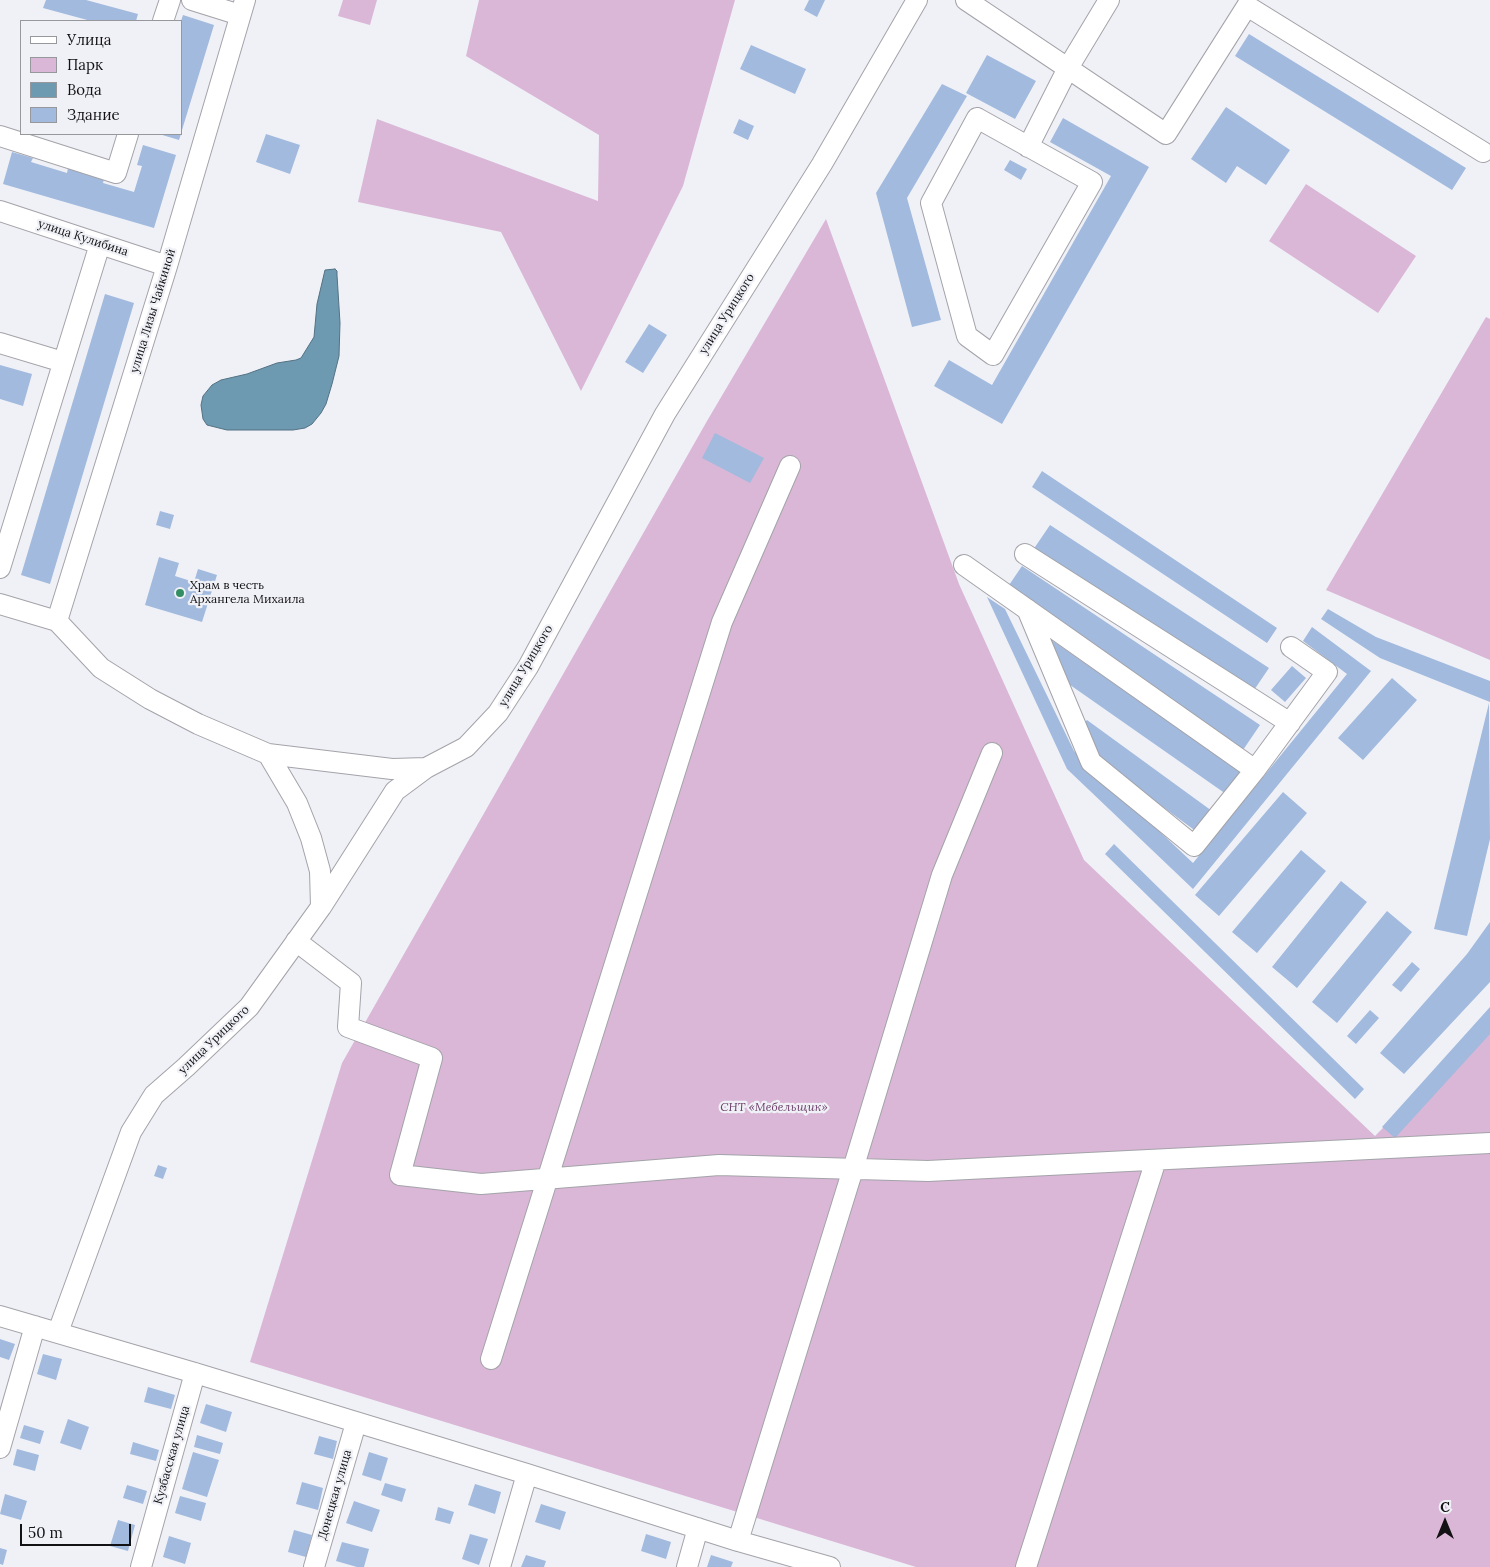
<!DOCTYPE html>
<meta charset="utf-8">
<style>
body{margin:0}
#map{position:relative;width:1490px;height:1567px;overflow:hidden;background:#f0f1f7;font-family:Lora,serif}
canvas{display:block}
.legend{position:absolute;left:20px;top:20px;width:162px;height:115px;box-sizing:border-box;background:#f0f1f7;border:1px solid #97989c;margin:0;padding:6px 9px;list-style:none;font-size:15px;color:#121214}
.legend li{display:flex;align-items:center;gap:10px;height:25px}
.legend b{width:25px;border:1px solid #97989c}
.north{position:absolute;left:1420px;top:1497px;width:50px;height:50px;-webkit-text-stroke:4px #f0f1f7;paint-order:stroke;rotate:0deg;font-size:14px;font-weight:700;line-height:20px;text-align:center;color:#121214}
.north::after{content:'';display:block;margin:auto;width:18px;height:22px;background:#121214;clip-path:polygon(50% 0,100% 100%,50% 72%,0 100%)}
.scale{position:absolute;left:20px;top:1524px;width:111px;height:22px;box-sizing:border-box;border:2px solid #121214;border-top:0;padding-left:6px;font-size:15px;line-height:18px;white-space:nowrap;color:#121214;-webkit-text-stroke:4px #f0f1f7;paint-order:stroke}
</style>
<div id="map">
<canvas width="1490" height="1567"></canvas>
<ul class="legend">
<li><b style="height:6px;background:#fff"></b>Улица</li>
<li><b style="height:14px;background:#dab7d7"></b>Парк</li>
<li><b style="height:14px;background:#6e9ab1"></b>Вода</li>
<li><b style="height:14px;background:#a1bade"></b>Здание</li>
</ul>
<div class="north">С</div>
<div class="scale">50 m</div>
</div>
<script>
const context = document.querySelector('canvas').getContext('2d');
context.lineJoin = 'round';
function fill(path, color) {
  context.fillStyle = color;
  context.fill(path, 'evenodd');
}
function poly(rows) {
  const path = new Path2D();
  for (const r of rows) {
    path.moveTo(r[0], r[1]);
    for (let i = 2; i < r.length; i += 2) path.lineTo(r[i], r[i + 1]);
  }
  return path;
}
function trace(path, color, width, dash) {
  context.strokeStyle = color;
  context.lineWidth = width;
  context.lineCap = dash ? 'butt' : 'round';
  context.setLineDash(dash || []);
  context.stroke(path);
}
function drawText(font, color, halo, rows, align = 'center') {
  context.font = font + ' Lora,serif';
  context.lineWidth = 4.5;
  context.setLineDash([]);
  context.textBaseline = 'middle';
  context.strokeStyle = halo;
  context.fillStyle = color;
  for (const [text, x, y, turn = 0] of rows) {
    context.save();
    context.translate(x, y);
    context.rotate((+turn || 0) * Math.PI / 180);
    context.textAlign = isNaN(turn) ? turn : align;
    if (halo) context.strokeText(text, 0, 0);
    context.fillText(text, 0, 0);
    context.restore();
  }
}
const green = poly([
 [343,0,377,0,370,25,338,16],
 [479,0,735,0,683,186,581,391,501,232,358,202,377,119,598,201,599,135,466,56],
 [1306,184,1416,256,1378,313,1269,241],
 [826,219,959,584,1084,860,1375,1136,1490,1019,1490,1567,916,1567,250,1362,342,1063,707,421],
 [1486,317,1490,319,1490,660,1326,590]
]);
const water = poly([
 [335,269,337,271,337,275,340,323,339,356,332,384,326,404,321,413,312,424,305,428,293,430,227,430,207,425,203,419,201,405,203,396,212,385,221,380,247,374,277,363,296,360,301,358,314,337,317,304,325,270,335,269]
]);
const building = poly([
 [46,0,86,0,138,14,136,21,91,21,43,8],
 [809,0,825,0,817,17,804,10],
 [183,15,214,25,182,130,181,21],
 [1249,34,1466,168,1452,190,1235,56],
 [751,45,806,69,795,94,740,69],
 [987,55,1036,81,1015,119,966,93],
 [942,84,967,96,907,198,941,320,912,327,876,193],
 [1226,107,1290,150,1266,185,1237,166,1226,183,1191,159],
 [1063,118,1149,167,1002,424,934,386,949,360,992,385,1111,176,1050,142],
 [739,119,754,126,748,140,733,133],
 [159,134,181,134,179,140],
 [266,134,300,145,290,174,256,162],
 [143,145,176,155,154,228,3,184,12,152,33,158,31,162,67,173,68,168,104,179,103,183,134,192,142,166,137,165],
 [1010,160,1027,169,1021,180,1004,170],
 [105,294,134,303,50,584,21,575],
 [649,324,667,335,643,373,625,362],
 [0,365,32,374,23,406,0,399],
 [715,433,764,458,750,483,702,458],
 [1042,471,1277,628,1267,643,1032,487],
 [160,511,174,515,170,529,156,525],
 [1050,525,1269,668,1252,693,1033,550],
 [159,557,179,563,175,576,194,582,198,569,217,575,202,622,145,605],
 [1022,566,1260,725,1243,750,1005,591],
 [987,597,1005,609,1074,751,1193,863,1347,674,1303,641,1312,627,1371,671,1193,889,1067,769],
 [1328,609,1376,637,1490,681,1490,702,1380,658,1321,619],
 [1050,639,1241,771,1226,794,1063,680],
 [1292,666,1306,678,1285,702,1271,690],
 [1392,678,1417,700,1363,760,1338,738],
 [1489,703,1490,839,1467,936,1434,929],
 [1087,720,1212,811,1197,832,1102,762,1082,725],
 [1283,792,1307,813,1219,916,1195,895],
 [1114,844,1364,1089,1355,1099,1105,854],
 [1301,850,1326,871,1257,953,1232,932],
 [1341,881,1367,902,1297,988,1272,967],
 [1387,911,1412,932,1337,1023,1312,1002],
 [1490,922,1490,982,1404,1074,1380,1053,1467,954],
 [1412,962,1420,969,1401,992,1392,985],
 [1490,1007,1490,1034,1395,1138,1382,1127],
 [1370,1010,1379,1018,1356,1044,1347,1036],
 [158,1165,167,1168,163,1179,154,1176],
 [0,1339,15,1344,9,1360,0,1357],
 [43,1354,62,1359,56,1380,37,1374],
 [148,1387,175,1395,171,1409,144,1402],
 [206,1404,232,1412,226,1432,200,1423],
 [68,1419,89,1427,81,1450,60,1443],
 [24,1425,44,1431,40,1444,20,1438],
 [197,1435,223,1443,220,1454,194,1447],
 [319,1436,337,1441,333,1459,314,1454],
 [133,1442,159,1450,156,1461,130,1454],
 [17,1449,39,1455,35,1471,13,1465],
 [193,1452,219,1460,207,1497,182,1489],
 [369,1452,388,1458,381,1481,362,1475],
 [302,1482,323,1488,318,1510,296,1504],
 [385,1483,406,1489,402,1502,381,1495],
 [475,1484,501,1492,495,1514,468,1505],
 [127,1485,147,1491,143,1504,123,1498],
 [5,1494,27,1501,21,1520,0,1514],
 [180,1496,206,1503,201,1521,175,1513],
 [354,1501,380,1510,372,1532,346,1523],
 [541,1504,566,1512,560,1530,535,1522],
 [438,1507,454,1512,450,1524,435,1520],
 [118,1520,135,1525,128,1551,110,1546],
 [294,1530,312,1535,306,1557,288,1552],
 [470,1534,488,1539,479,1565,462,1559],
 [646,1534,671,1542,666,1559,641,1551],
 [169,1536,191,1543,185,1564,163,1557],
 [342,1542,369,1549,364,1567,357,1567,336,1561],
 [0,1548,7,1550,3,1565,0,1564],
 [526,1555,546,1561,544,1567,521,1567],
 [711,1555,733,1562,731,1567,707,1567]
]);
const minor = poly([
 [192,0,240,15],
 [966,0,1166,134,1247,6,1483,152],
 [163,21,170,0],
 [977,118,1092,182,993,355,967,336,931,203,977,118],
 [0,136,116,173,128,134],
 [1028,147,1068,68,1109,0],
 [0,211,167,266],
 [0,343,63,362],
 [1025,554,1290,723],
 [964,565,1255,770],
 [0,568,100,244],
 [0,604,57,621,101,668,150,699,198,724,268,754,392,769,426,768],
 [1027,609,1091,762,1194,846,1255,770,1327,672,1291,647],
 [57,621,167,266,245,0],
 [268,754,297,803,311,838,320,871,321,907],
 [296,941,351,983,348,1027,432,1058,400,1175,481,1184,719,1165,928,1171,1490,1143],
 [0,1316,195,1373,527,1474,738,1541,830,1567],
 [58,1332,131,1132,154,1095,186,1067,249,1007,321,907,395,791,426,768,466,747,498,713,528,667,665,414,822,164,917,0],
 [491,1359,722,622,790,466],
 [0,1448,35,1326],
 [738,1541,853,1169,942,875,992,753],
 [141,1567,195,1373],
 [314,1567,356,1423],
 [500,1567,527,1474],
 [687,1567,698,1528],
 [1026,1567,1156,1160]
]);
const markers = [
 [180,593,5,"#348e64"]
];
const streetNames = [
 ["улица Кулибина",83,238,18],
 ["улица Лизы Чайкиной",153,311,-73],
 ["улица Урицкого",727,314,-58],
 ["улица Урицкого",526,666,-59],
 ["улица Урицкого",214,1040,-44],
 ["Кузбасская улица",172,1455,-74],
 ["Донецкая улица",335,1495,-74]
];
const poiNames = [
 ["Храм в честь",190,586],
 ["Архангела Михаила",190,600]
];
const parkNames = [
 ["СНТ «Мебельщик»",774,1108]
];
fill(green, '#dab7d7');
fill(water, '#6e9ab1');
trace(water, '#527182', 1);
fill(building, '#a1bade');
trace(minor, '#a3a3a9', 22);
trace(minor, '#fff', 20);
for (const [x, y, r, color] of markers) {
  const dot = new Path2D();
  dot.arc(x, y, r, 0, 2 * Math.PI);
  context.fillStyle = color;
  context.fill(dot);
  trace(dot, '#f0f1f7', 2);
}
drawText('12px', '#121214', '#f0f1f7', streetNames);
drawText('12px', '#121214', '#f0f1f7', poiNames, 'left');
drawText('italic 12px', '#6a3d67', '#f0f1f7', parkNames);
</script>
